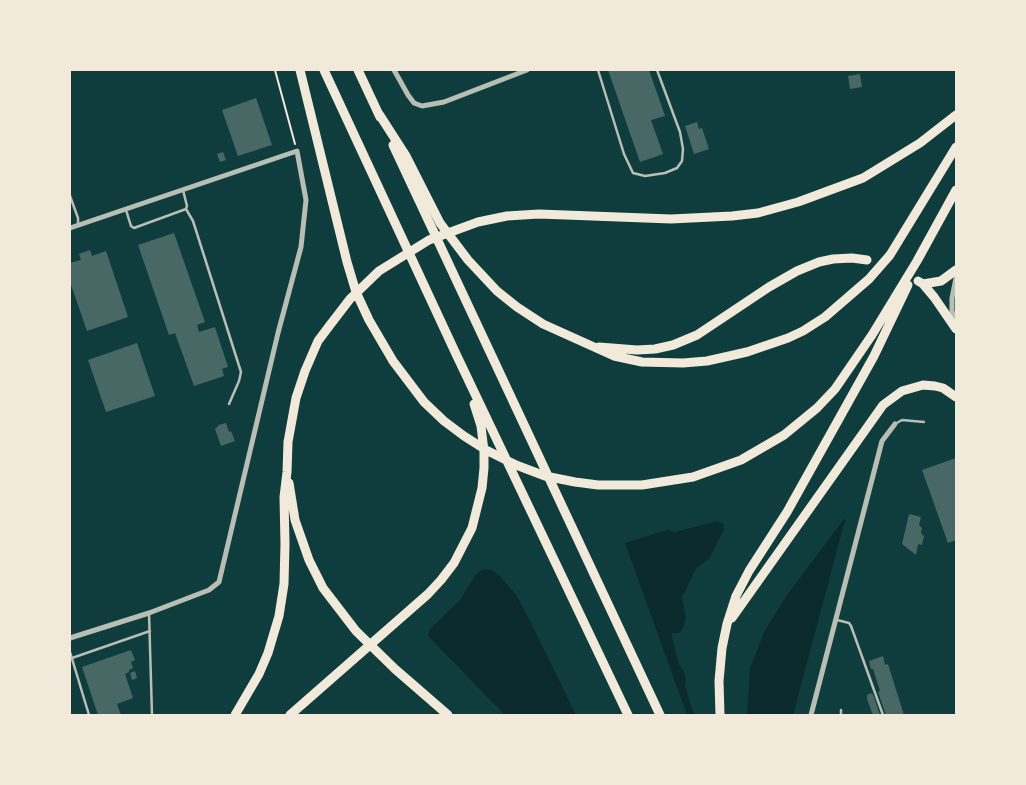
<!DOCTYPE html>
<style>
body{margin:0}
#map{position:relative;width:1026px;height:785px;overflow:hidden;background:#0f3d3e;font-family:Barlow,sans-serif}
canvas{display:block}
.frame{position:absolute;inset:0;border:71px solid #f1e9da;pointer-events:none}
</style>
<div id="map">
<canvas width="1026" height="785"></canvas>
<div class="frame"></div>
</div>
<script>
const context = document.querySelector('canvas').getContext('2d');
context.lineJoin = 'round';
function fill(path, color) {
  context.fillStyle = color;
  context.fill(path, 'evenodd');
}
function poly(rows) {
  const path = new Path2D();
  for (const r of rows) {
    path.moveTo(r[0], r[1]);
    for (let i = 2; i < r.length; i += 2) path.lineTo(r[i], r[i + 1]);
  }
  return path;
}
function trace(path, color, width, dash) {
  context.strokeStyle = color;
  context.lineWidth = width;
  context.lineCap = dash ? 'butt' : 'round';
  context.setLineDash(dash || []);
  context.stroke(path);
}
const water = poly([
 [844,519,846,521,844,524,793,715,747,715,750,669,764,632,787,595],
 [717,521,723,524,724,529,709,559,696,568,682,598,686,618,683,628,679,633,672,633,672,638,679,665,683,669,686,679,685,686,694,715,687,715,625,543,668,530,675,532],
 [483,569,491,570,500,576,516,595,528,617,576,715,505,715,428,636,429,630,460,600,476,574]
]);
const building = poly([
 [608,70,649,70,665,116,651,120,663,154,640,162],
 [860,74,862,87,850,89,848,76],
 [256,98,272,145,238,156,222,110],
 [697,122,699,129,702,128,709,149,694,154,685,126],
 [223,152,226,160,220,162,217,154],
 [174,233,205,322,197,325,199,332,215,327,228,367,222,369,224,376,194,386,175,333,169,335,138,245],
 [90,250,92,256,106,251,128,317,87,331,70,282,70,263,81,260,79,254],
 [137,343,155,396,106,412,88,360],
 [226,423,229,432,231,431,235,441,221,446,215,429,219,425],
 [956,458,956,540,948,543,922,470],
 [909,514,921,517,919,525,922,528,921,533,924,536,922,545,918,544,916,555,902,544],
 [131,650,135,660,131,662,133,668,129,670,129,672,125,674,133,698,117,704,121,715,98,715,82,667],
 [883,656,885,665,888,664,904,715,886,715,878,692,880,691,873,669,871,669,869,661],
 [135,671,137,678,132,680,130,673],
 [872,693,874,697,880,715,873,715,867,699,867,695]
]);
const path = poly([
 [275,70,295,144]
]);
const service = poly([
 [598,70,624,154,633,173,645,176,665,173,677,168,682,161,683,149,680,132,657,70],
 [70,196,78,218,78,225],
 [186,209,193,221,241,372,239,381,229,404],
 [126,210,131,226,134,228,186,209,187,206,183,190],
 [895,424,902,420,924,422],
 [149,613,152,715],
 [837,620,849,623,851,626,883,715],
 [70,652,89,715],
 [72,658,150,631],
 [841,715,841,710]
]);
const minor = poly([
 [394,70,408,95,414,103,422,106,444,102,527,70],
 [70,228,297,151,306,200,301,247,278,333,219,582,209,590,149,613,70,638],
 [956,324,952,311,952,298,956,278],
 [811,715,882,441,895,424]
]);
const motorway = poly([
 [300,70,347,262,356,292,369,320,393,361,424,402,444,421,464,436,486,450,516,465,545,476,575,482,598,485,642,485,693,477,741,460,784,435,817,408,835,389,872,335,917,261,956,190],
 [324,70,456,354,628,715],
 [358,70,380,117],
 [379,114,406,156,440,223,468,260,497,291,517,307,543,324,614,356,642,362,683,363,707,361,747,352,788,338,803,331,825,317,869,279,890,255,956,147],
 [393,145,660,715],
 [918,281,923,284,934,297,956,329],
 [923,284,941,281,956,270],
 [599,347,637,350,655,349,673,345,697,335,769,287,797,271,819,262,833,259,852,258,867,260],
 [289,483,295,520,309,560,323,588,356,631,395,669,448,715],
 [732,618,883,405,902,391,923,385,935,386,943,388,956,397],
 [235,715,259,674,268,653,279,616,284,584,285,544,284,497,287,472,288,442,296,398,305,371,318,341,330,325,350,299,379,271,429,240,478,222,507,216,539,214,671,219,732,216,758,213,798,202,863,178,920,143,956,115],
 [290,715,428,594,441,580,454,563,472,528,482,488,484,468,484,451,481,426,474,404],
 [720,715,719,681,722,648,727,624,736,596,749,571,787,512,874,356,908,285]
]);
fill(water, '#0a2a2b');
fill(building, '#486865');
trace(path, '#f1e9da', 2);
trace(service, '#b8beb3', 2.5);
trace(minor, '#b8beb3', 5);
trace(motorway, '#f1e9da', 9);
</script>
